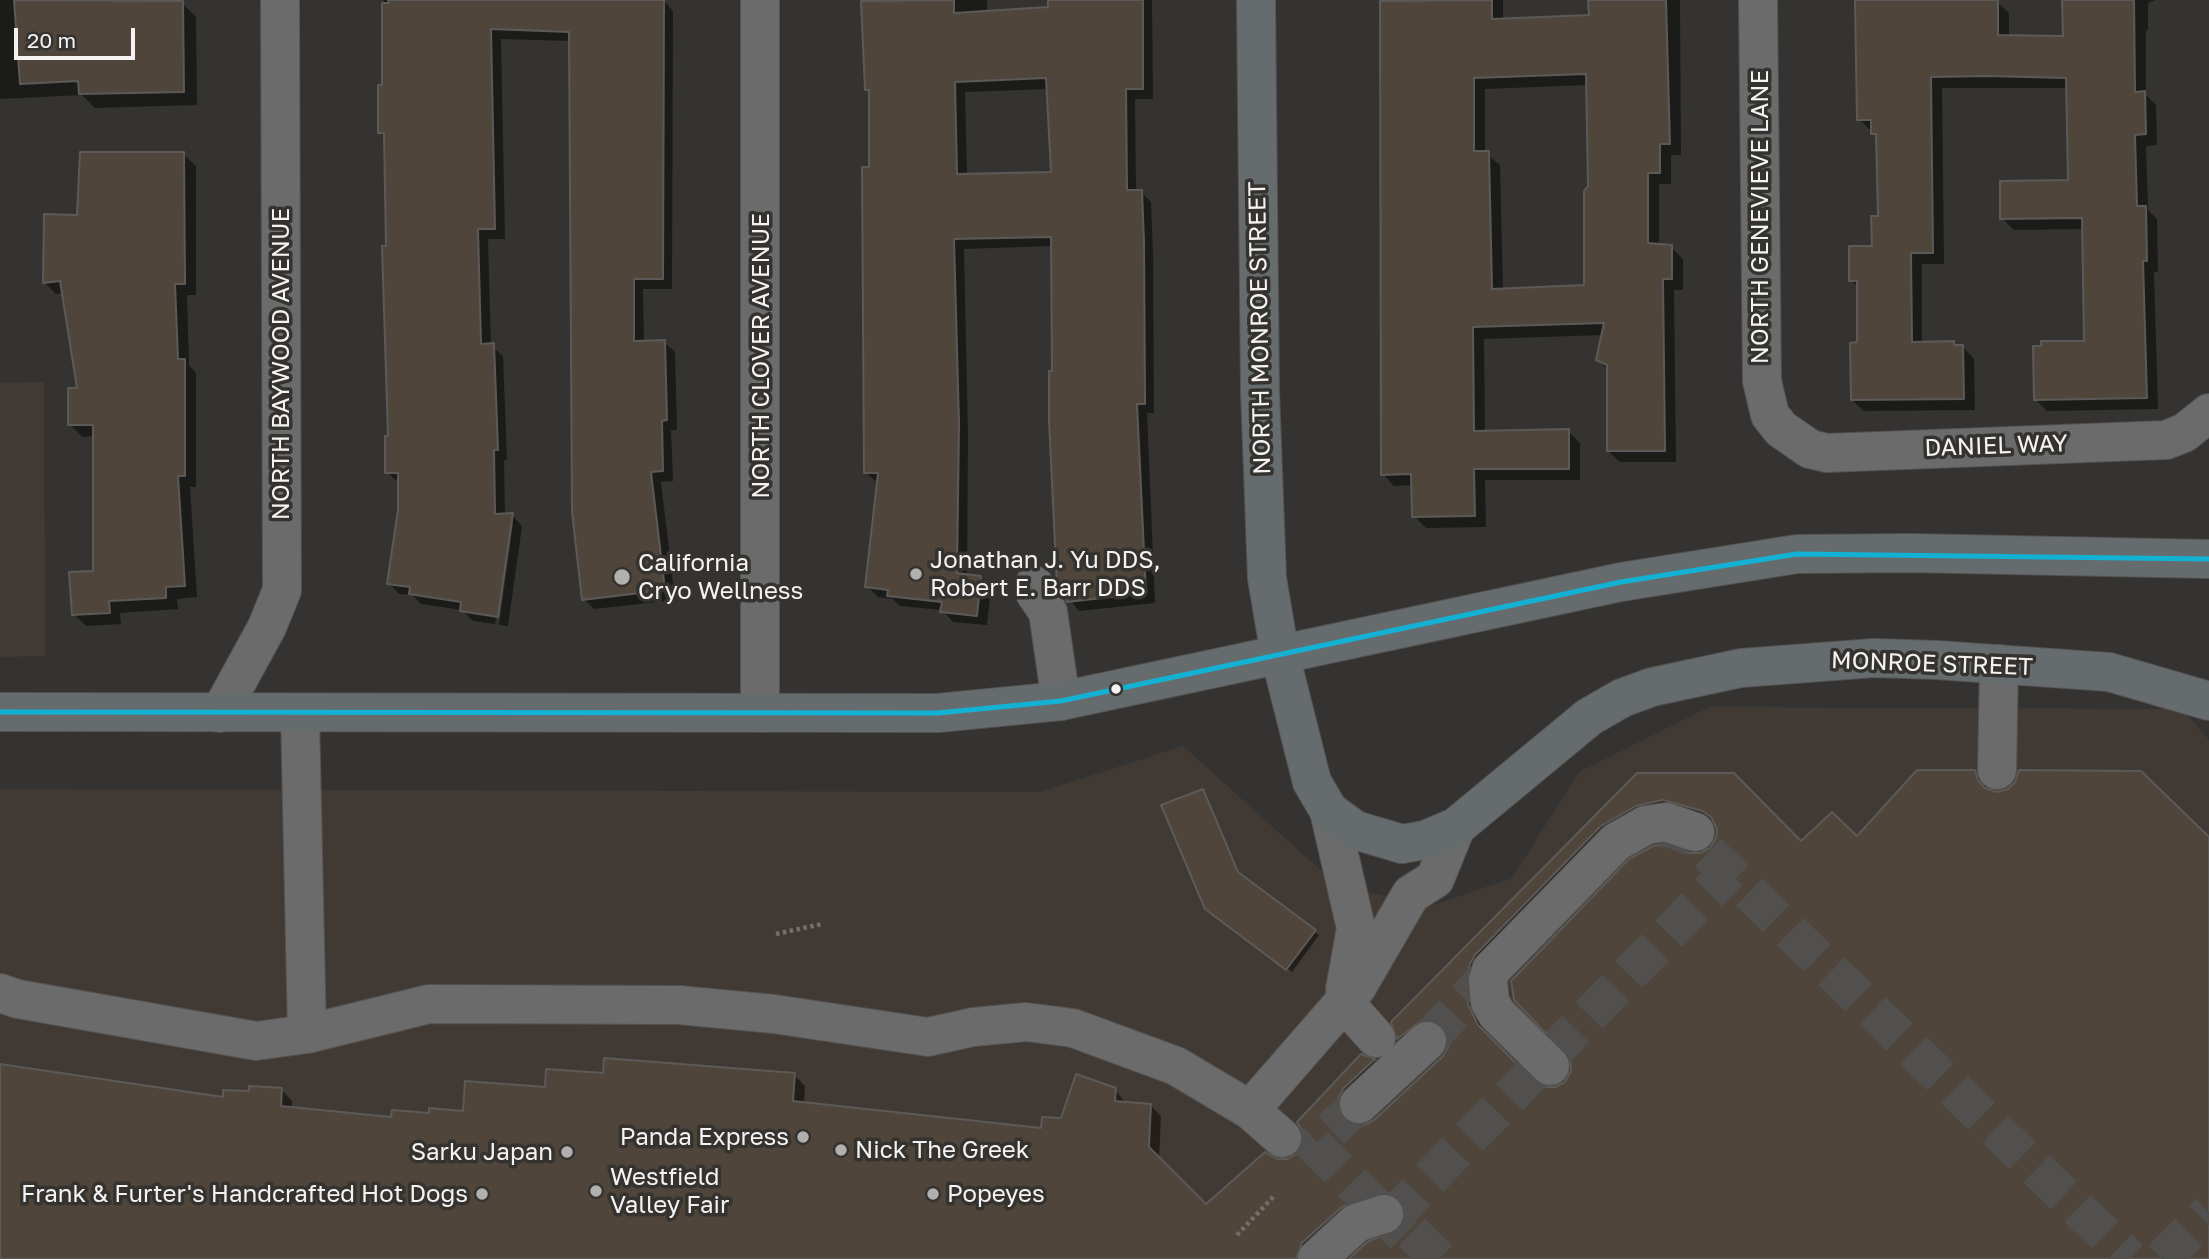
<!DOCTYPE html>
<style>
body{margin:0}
#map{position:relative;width:2209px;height:1259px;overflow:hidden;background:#343331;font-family:"Golos Text",sans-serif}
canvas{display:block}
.scale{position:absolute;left:14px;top:28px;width:121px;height:32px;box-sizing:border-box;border:4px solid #f5f3f2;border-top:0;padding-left:9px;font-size:21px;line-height:24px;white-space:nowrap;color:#f5f3f2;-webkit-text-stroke:5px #353330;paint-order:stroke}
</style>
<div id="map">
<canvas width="2209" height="1259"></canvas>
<div class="scale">20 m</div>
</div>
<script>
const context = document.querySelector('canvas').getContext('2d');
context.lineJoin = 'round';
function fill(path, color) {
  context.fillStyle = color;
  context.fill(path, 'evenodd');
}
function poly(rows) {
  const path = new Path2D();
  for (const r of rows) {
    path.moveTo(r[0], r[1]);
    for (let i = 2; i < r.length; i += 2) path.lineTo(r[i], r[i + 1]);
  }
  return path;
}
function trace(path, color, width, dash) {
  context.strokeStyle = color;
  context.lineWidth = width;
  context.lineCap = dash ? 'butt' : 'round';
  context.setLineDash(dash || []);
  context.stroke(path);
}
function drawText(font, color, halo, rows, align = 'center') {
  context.font = font + ' "Golos Text",sans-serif';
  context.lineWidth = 7;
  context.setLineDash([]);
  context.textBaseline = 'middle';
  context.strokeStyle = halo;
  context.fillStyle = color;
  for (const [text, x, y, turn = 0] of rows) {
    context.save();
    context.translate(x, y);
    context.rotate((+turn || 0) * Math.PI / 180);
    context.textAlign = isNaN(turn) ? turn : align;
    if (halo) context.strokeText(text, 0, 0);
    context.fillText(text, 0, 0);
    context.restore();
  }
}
const built = poly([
 [44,382,45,656,0,657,0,383],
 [1709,707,2182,709,2209,740,2209,1259,0,1259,0,789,1040,792,1183,746,1335,883,1427,907,1512,878,1579,772]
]);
const shadow = poly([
 [0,0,165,0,165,3,182,3,196,17,197,105,95,108,82,95,0,99],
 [384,0,663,0,673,11,672,289,643,289,644,342,664,342,675,352,677,430,671,430,673,481,661,482,675,600,594,609,584,599,571,41,501,39,505,239,488,239,491,345,503,356,507,460,504,460,505,515,512,515,522,526,508,626,499,625,513,524,510,524,495,624,473,621,462,610,421,604,412,595,399,594,389,583,399,510,399,483,387,472,390,438,386,138,380,132,385,52],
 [863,0,987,0,987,12,1050,8,1050,0,1152,0,1153,99,1135,99,1136,192,1141,192,1151,202,1153,254,1154,413,1147,413,1155,603,1079,611,1059,586,1053,246,964,249,968,435,967,576,980,577,991,588,987,625,953,622,942,610,900,606,893,599,878,597,867,586,878,483,866,473,871,94,867,89],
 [1049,89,1053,174,967,176,965,92],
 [1410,0,1503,0,1503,20,1590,17,1590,0,1680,0,1681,155,1671,155,1671,184,1659,184,1659,246,1671,247,1683,259,1683,290,1674,290,1676,462,1620,462,1608,451,1608,370,1598,360,1603,335,1484,339,1485,432,1568,431,1580,443,1580,480,1485,480,1486,527,1426,528,1414,516,1413,485,1394,486,1383,474],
 [1588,85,1586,286,1503,290,1500,165,1485,153,1485,89],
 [1858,0,1997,2,2009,13,2009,37,2065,38,2064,0,2155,0,2148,3,2148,30,2146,31,2146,95,2156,105,2157,145,2146,146,2148,210,2157,219,2158,272,2154,272,2158,409,2047,411,2035,399,2086,342,2083,229,2014,230,2002,218,2070,181,2068,88,1942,88,1944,264,1922,264,1922,343,1953,343,1963,347,1974,359,1975,410,1864,411,1852,400,1859,344,1859,288,1851,280,1873,248,1880,217,1878,138,1859,119],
 [183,154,196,166,196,295,187,295,189,365,196,373,196,487,190,487,197,597,177,599,178,609,120,613,121,624,86,626,74,614,94,572,95,436,82,437,70,424,79,390,64,293,56,294,44,282,79,217],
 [1974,771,1985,782,1987,791,2209,840,2209,1259,1350,1259,1401,1231,1407,1218,1405,1205,1402,1203,1390,1203,1311,1259,0,1259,0,1065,224,1099,282,1090,292,1101,292,1108,393,1119,464,1112,605,1075,794,1075,805,1086,804,1104,1042,1130,1115,1090,1126,1103,1150,1105,1161,1116,1159,1160,1205,1207,1278,1161,1289,1161,1299,1154,1361,1056,1374,1061,1385,1071,1348,1110,1350,1125,1365,1127,1375,1121,1443,1058,1449,1049,1450,1036,1445,1030,1433,1030,1409,1048,1399,1038,1393,1023,1638,775,1801,843,1857,838],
 [1685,811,1715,822,1717,840,1711,849,1700,855,1664,846,1573,1059,1573,1071,1566,1083,1556,1089,1543,1089,1534,1083,1489,1038,1478,1016,1611,837],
 [1202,791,1241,876,1319,935,1292,972,1208,909]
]);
const building = poly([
 [14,0,183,1,184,92,79,94,78,81,20,84,14,0],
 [388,0,664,0,663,279,634,279,634,341,665,340,667,420,662,421,663,471,651,472,665,590,582,600,572,512,569,32,491,29,495,229,478,229,481,344,494,343,498,450,494,450,495,514,513,513,498,617,460,611,461,602,409,594,410,587,387,584,398,510,398,473,385,473,385,436,388,436,382,246,386,246,384,133,378,133,378,85,382,85,382,3,389,3,388,0],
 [954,0,954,13,1048,7,1048,0,1143,0,1143,89,1126,89,1127,190,1142,190,1144,242,1145,404,1137,404,1146,593,1067,602,1060,586,1057,586,1049,421,1049,371,1052,371,1051,237,954,239,959,423,957,573,981,576,977,616,940,612,942,602,887,596,888,590,865,587,878,473,864,473,862,167,869,167,869,90,865,90,861,1,954,0],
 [1046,78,1051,172,957,174,955,82,1046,78],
 [1492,0,1492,19,1589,15,1588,0,1666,0,1670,144,1660,144,1660,173,1648,173,1648,243,1672,245,1672,279,1663,279,1665,451,1607,451,1607,365,1596,360,1604,323,1473,327,1474,431,1569,429,1569,469,1474,469,1475,516,1412,517,1411,474,1381,475,1380,1,1492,0],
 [1586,74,1588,186,1584,191,1584,285,1492,289,1489,151,1474,151,1474,78,1586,74],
 [1855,0,1998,0,1998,35,2063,36,2062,0,2134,0,2135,92,2145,91,2146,134,2135,135,2137,206,2146,206,2147,261,2143,261,2147,398,2034,400,2033,346,2041,346,2041,341,2084,341,2082,218,2000,219,2000,181,2068,180,2066,78,1987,76,1931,77,1933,253,1911,253,1912,342,1954,341,1954,345,1963,345,1964,399,1851,400,1850,343,1857,342,1857,281,1849,281,1849,246,1872,246,1871,216,1878,216,1876,134,1871,134,1871,120,1857,120,1855,0],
 [80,152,184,152,185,284,175,284,178,359,185,359,185,476,178,476,185,586,166,587,166,598,109,601,110,613,72,615,69,572,93,571,93,425,68,425,68,388,77,388,60,281,43,283,44,214,77,215,80,152],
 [1917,770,1975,770,1978,780,1985,788,1997,792,2008,789,2015,782,2019,770,2141,771,2209,837,2209,1259,1349,1259,1367,1242,1401,1228,1405,1218,1405,1207,1398,1197,1388,1193,1377,1193,1342,1207,1302,1243,1296,1259,0,1259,0,1064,223,1097,223,1090,249,1091,249,1086,282,1088,281,1106,391,1117,392,1110,429,1113,429,1108,463,1111,465,1081,545,1087,546,1069,603,1073,604,1058,795,1073,793,1101,1041,1128,1042,1117,1061,1118,1076,1074,1116,1088,1115,1101,1151,1104,1149,1147,1206,1204,1265,1152,1278,1159,1288,1159,1298,1153,1304,1142,1302,1130,1297,1122,1361,1054,1375,1059,1344,1088,1338,1098,1338,1110,1343,1118,1353,1125,1364,1125,1374,1120,1442,1057,1448,1048,1448,1037,1443,1026,1433,1020,1422,1020,1397,1039,1391,1022,1637,773,1734,773,1801,841,1832,812,1857,836,1917,770],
 [1663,800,1702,811,1711,817,1717,829,1716,838,1710,848,1700,853,1689,853,1664,844,1653,846,1629,859,1511,981,1514,1000,1571,1060,1571,1071,1565,1082,1555,1087,1544,1087,1535,1082,1478,1025,1468,1004,1466,983,1470,964,1475,955,1601,826,1636,806,1663,800],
 [1203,789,1238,872,1316,930,1286,970,1205,909,1161,805,1203,789]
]);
const minorTunnel = poly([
 [1659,828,1669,828,1692,837,2130,1259],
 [1427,1041,1505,958],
 [1359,1104,1314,1145,1404,1235],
 [1439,1259,1394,1215,1729,872],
 [2162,1259,2209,1212]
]);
const path = poly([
 [776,934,822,924],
 [1237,1235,1274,1196]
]);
const minor = poly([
 [760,0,760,713],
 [1758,0,1762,381,1770,415,1781,429,1810,449,1827,453,2166,440,2184,433,2209,413],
 [1034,585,1035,593,1048,612,1061,701],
 [220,713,267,627,282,590,280,0],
 [300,714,307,1034],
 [1997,770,1999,664],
 [1329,811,1356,928,1345,989],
 [0,993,18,999,256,1041,307,1034,429,1004,679,1005,774,1014,928,1037,973,1027,1026,1022,1073,1028,1176,1066,1250,1110,1282,1138],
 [1343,1001,1376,1038],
 [1550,1066,1497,1014,1490,1002,1488,981,1491,970,1616,842,1646,825,1666,822,1695,832],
 [1359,1104,1427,1041],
 [1250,1110,1357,987,1411,894,1435,879,1456,827],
 [1317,1259,1356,1223,1384,1214]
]);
const major = poly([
 [1256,0,1260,392,1267,578,1280,655,1312,782,1329,811,1355,830,1402,844,1425,840,1456,827,1589,717,1622,698,1652,687,1741,668,1874,658,1937,660,2109,672,2209,701],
 [0,712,938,713,1061,701,1621,582,1797,554,1910,553,2209,559]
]);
const bus1 = poly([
 [0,712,938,713,1061,701,1621,582,1797,554,2209,559]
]);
const markers = [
 [916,574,7,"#b1b0ae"],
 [622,577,9,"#b1b0ae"],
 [1116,689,6,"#f5f3f2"],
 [803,1137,7,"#b1b0ae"],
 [841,1150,7,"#b1b0ae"],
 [567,1152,7,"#b1b0ae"],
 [596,1191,7,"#b1b0ae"],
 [482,1194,7,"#b1b0ae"],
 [933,1194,7,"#b1b0ae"]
];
const streetNames = [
 ["NORTH GENEVIEVE LANE",1760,217,-90],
 ["NORTH MONROE STREET",1260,328,-91],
 ["NORTH CLOVER AVENUE",761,356,-90],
 ["NORTH BAYWOOD AVENUE",281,364,-90],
 ["DANIEL WAY",1996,446,-2],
 ["MONROE STREET",1932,664,2]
];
const poiNames = [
 ["Jonathan J. Yu DDS,",930,560],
 ["Robert E. Barr DDS",930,588],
 ["California",638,563],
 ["Cryo Wellness",638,591],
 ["Panda Express",789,1137,"right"],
 ["Nick The Greek",855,1150],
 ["Sarku Japan",553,1152,"right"],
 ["Westfield",610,1177],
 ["Valley Fair",610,1205],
 ["Frank & Furter's Handcrafted Hot Dogs",468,1194,"right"],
 ["Popeyes",947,1194]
];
fill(built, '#413a34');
fill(shadow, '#0007');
fill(building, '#50453a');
trace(building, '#5b5a59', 2);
trace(minorTunnel, '#51504e', 38, [38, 19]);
trace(minor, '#545251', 40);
trace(major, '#545251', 40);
trace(path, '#717070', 4.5, [3.5, 3.5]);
trace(minor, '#6c6b6b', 38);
trace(major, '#666c6d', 38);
trace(bus1, '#13b2d5', 5);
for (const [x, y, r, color] of markers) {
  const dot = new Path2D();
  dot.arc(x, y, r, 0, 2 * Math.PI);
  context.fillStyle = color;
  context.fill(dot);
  trace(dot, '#353330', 2.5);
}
drawText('24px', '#f5f3f2', '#353330', streetNames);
drawText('24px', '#f5f3f2', '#353330', poiNames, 'left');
</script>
